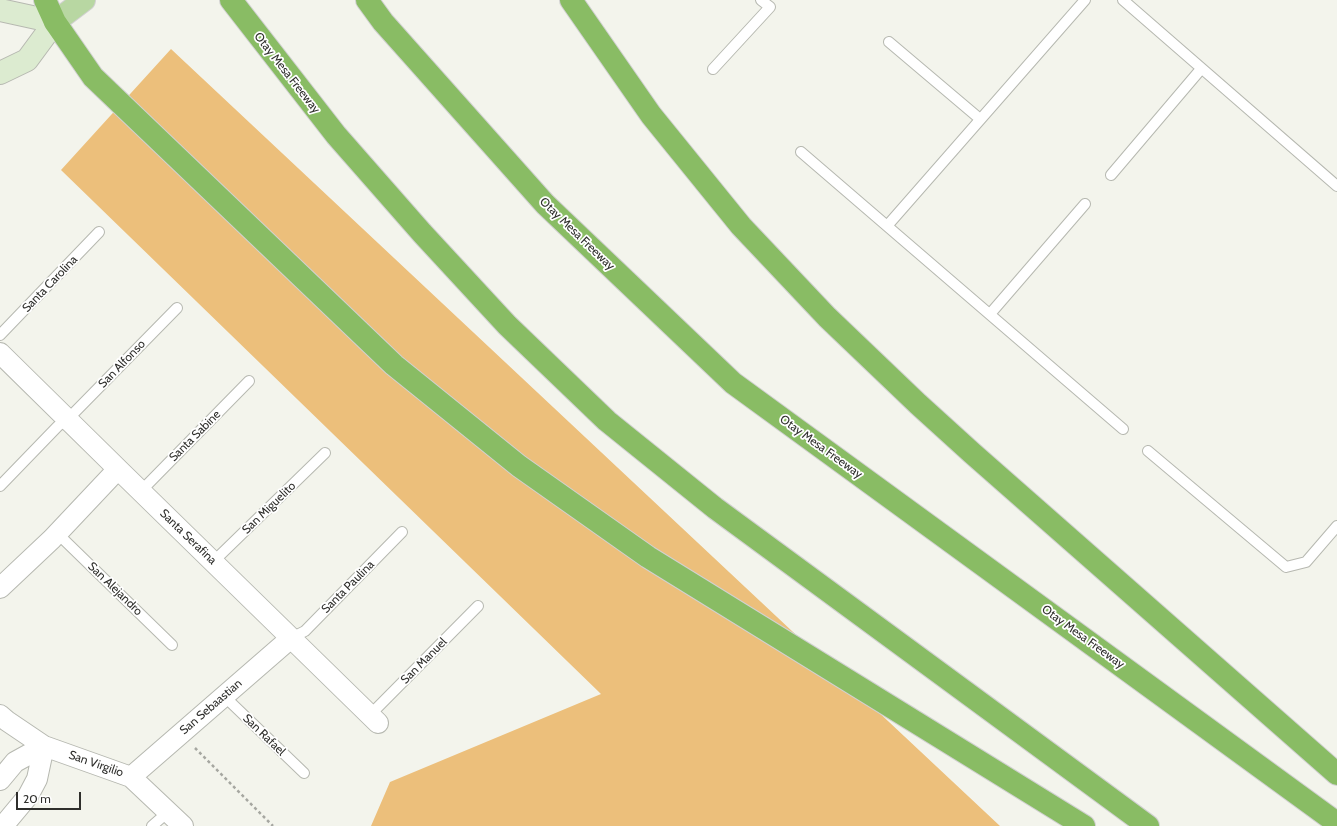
<!DOCTYPE html>
<style>
body{margin:0}
#map{position:relative;width:1337px;height:826px;overflow:hidden;background:#f3f4ec;font-family:Cabin,sans-serif}
canvas{display:block}
.scale{position:absolute;left:16px;top:792px;width:65px;height:18px;box-sizing:border-box;border:2px solid #2f2f2c;border-top:0;padding-left:5px;font-size:12px;line-height:14px;white-space:nowrap;color:#2f2f2c;-webkit-text-stroke:3px #fff;paint-order:stroke}
</style>
<div id="map">
<canvas width="1337" height="826"></canvas>
<div class="scale">20 m</div>
</div>
<script>
const context = document.querySelector('canvas').getContext('2d');
context.lineJoin = 'round';
function fill(path, color) {
  context.fillStyle = color;
  context.fill(path, 'evenodd');
}
function poly(rows) {
  const path = new Path2D();
  for (const r of rows) {
    path.moveTo(r[0], r[1]);
    for (let i = 2; i < r.length; i += 2) path.lineTo(r[i], r[i + 1]);
  }
  return path;
}
function trace(path, color, width, dash) {
  context.strokeStyle = color;
  context.lineWidth = width;
  context.lineCap = dash ? 'butt' : 'round';
  context.setLineDash(dash || []);
  context.stroke(path);
}
function drawText(font, color, halo, rows, align = 'center') {
  context.font = font + ' Cabin,sans-serif';
  context.lineWidth = 3.5;
  context.setLineDash([]);
  context.textBaseline = 'middle';
  context.strokeStyle = halo;
  context.fillStyle = color;
  for (const [text, x, y, turn = 0] of rows) {
    context.save();
    context.translate(x, y);
    context.rotate((+turn || 0) * Math.PI / 180);
    context.textAlign = isNaN(turn) ? turn : align;
    if (halo) context.strokeText(text, 0, 0);
    context.fillText(text, 0, 0);
    context.restore();
  }
}
const green = poly([
 [171,49,1000,826,371,826,390,782,601,694,61,170]
]);
const path = poly([
 [195,748,273,826]
]);
const service = poly([
 [1123,0,1337,186],
 [889,42,980,119],
 [713,69,770,7,761,0],
 [801,152,1123,429],
 [1111,175,1201,69],
 [887,226,1085,0],
 [990,314,1085,204],
 [0,335,99,232],
 [1148,451,1286,567,1306,562,1337,526],
 [0,486,58,426,68,419,177,308],
 [141,491,249,381],
 [57,533,172,645],
 [213,562,325,453],
 [291,638,305,631,402,532],
 [224,696,304,773],
 [370,715,478,606],
 [152,826,168,812]
]);
const minor = poly([
 [0,353,118,469],
 [0,588,52,539,118,469,378,723],
 [0,715,7,721,44,746,131,777,183,826],
 [131,777,291,638],
 [0,780,15,762,44,746,37,779,28,796,3,826]
]);
const secondary = poly([
 [0,10,55,22,27,60,0,73]
]);
const primary = poly([
 [55,22,84,0]
]);
const motorway = poly([
 [45,0,55,22,93,77,394,365,519,466,648,557,1084,826],
 [231,0,336,135,422,233,507,325,607,421,715,508,1148,826],
 [367,0,383,22,545,204,733,383,1337,823],
 [571,0,651,115,741,226,827,317,918,404,972,453,1337,774]
]);
const streetNames = [
 ["Otay Mesa Freeway",287,73,52],
 ["Otay Mesa Freeway",577,234,44],
 ["Santa Carolina",50,284,-46],
 ["San Alfonso",122,364,-46],
 ["Santa Sabine",195,436,-45],
 ["Otay Mesa Freeway",821,447,36],
 ["San Miguelito",269,508,-44],
 ["Santa Serafina",188,537,44],
 ["Santa Paulina",348,587,-45],
 ["San Alejandro",115,589,44],
 ["Otay Mesa Freeway",1083,637,36],
 ["San Manuel",424,661,-45],
 ["San Sebaastian",211,707,-41],
 ["San Rafael",264,735,44],
 ["San Virgilio",96,764,19]
];
fill(green, '#ecbf7b');
trace(service, '#b6b8b0', 12);
trace(minor, '#b6b8b0', 22);
trace(secondary, '#b6b8b0', 24);
trace(primary, '#d1d1d1', 24);
trace(motorway, '#d1d1d1', 24);
trace(path, '#a6a7a1', 2.5, [3, 3]);
trace(service, '#fff', 10);
trace(minor, '#fff', 20);
trace(secondary, '#dcebd0', 22);
trace(primary, '#b8d7a2', 22);
trace(motorway, '#89bc64', 22);
drawText('12px', '#2f2f2c', '#fff', streetNames);
</script>
